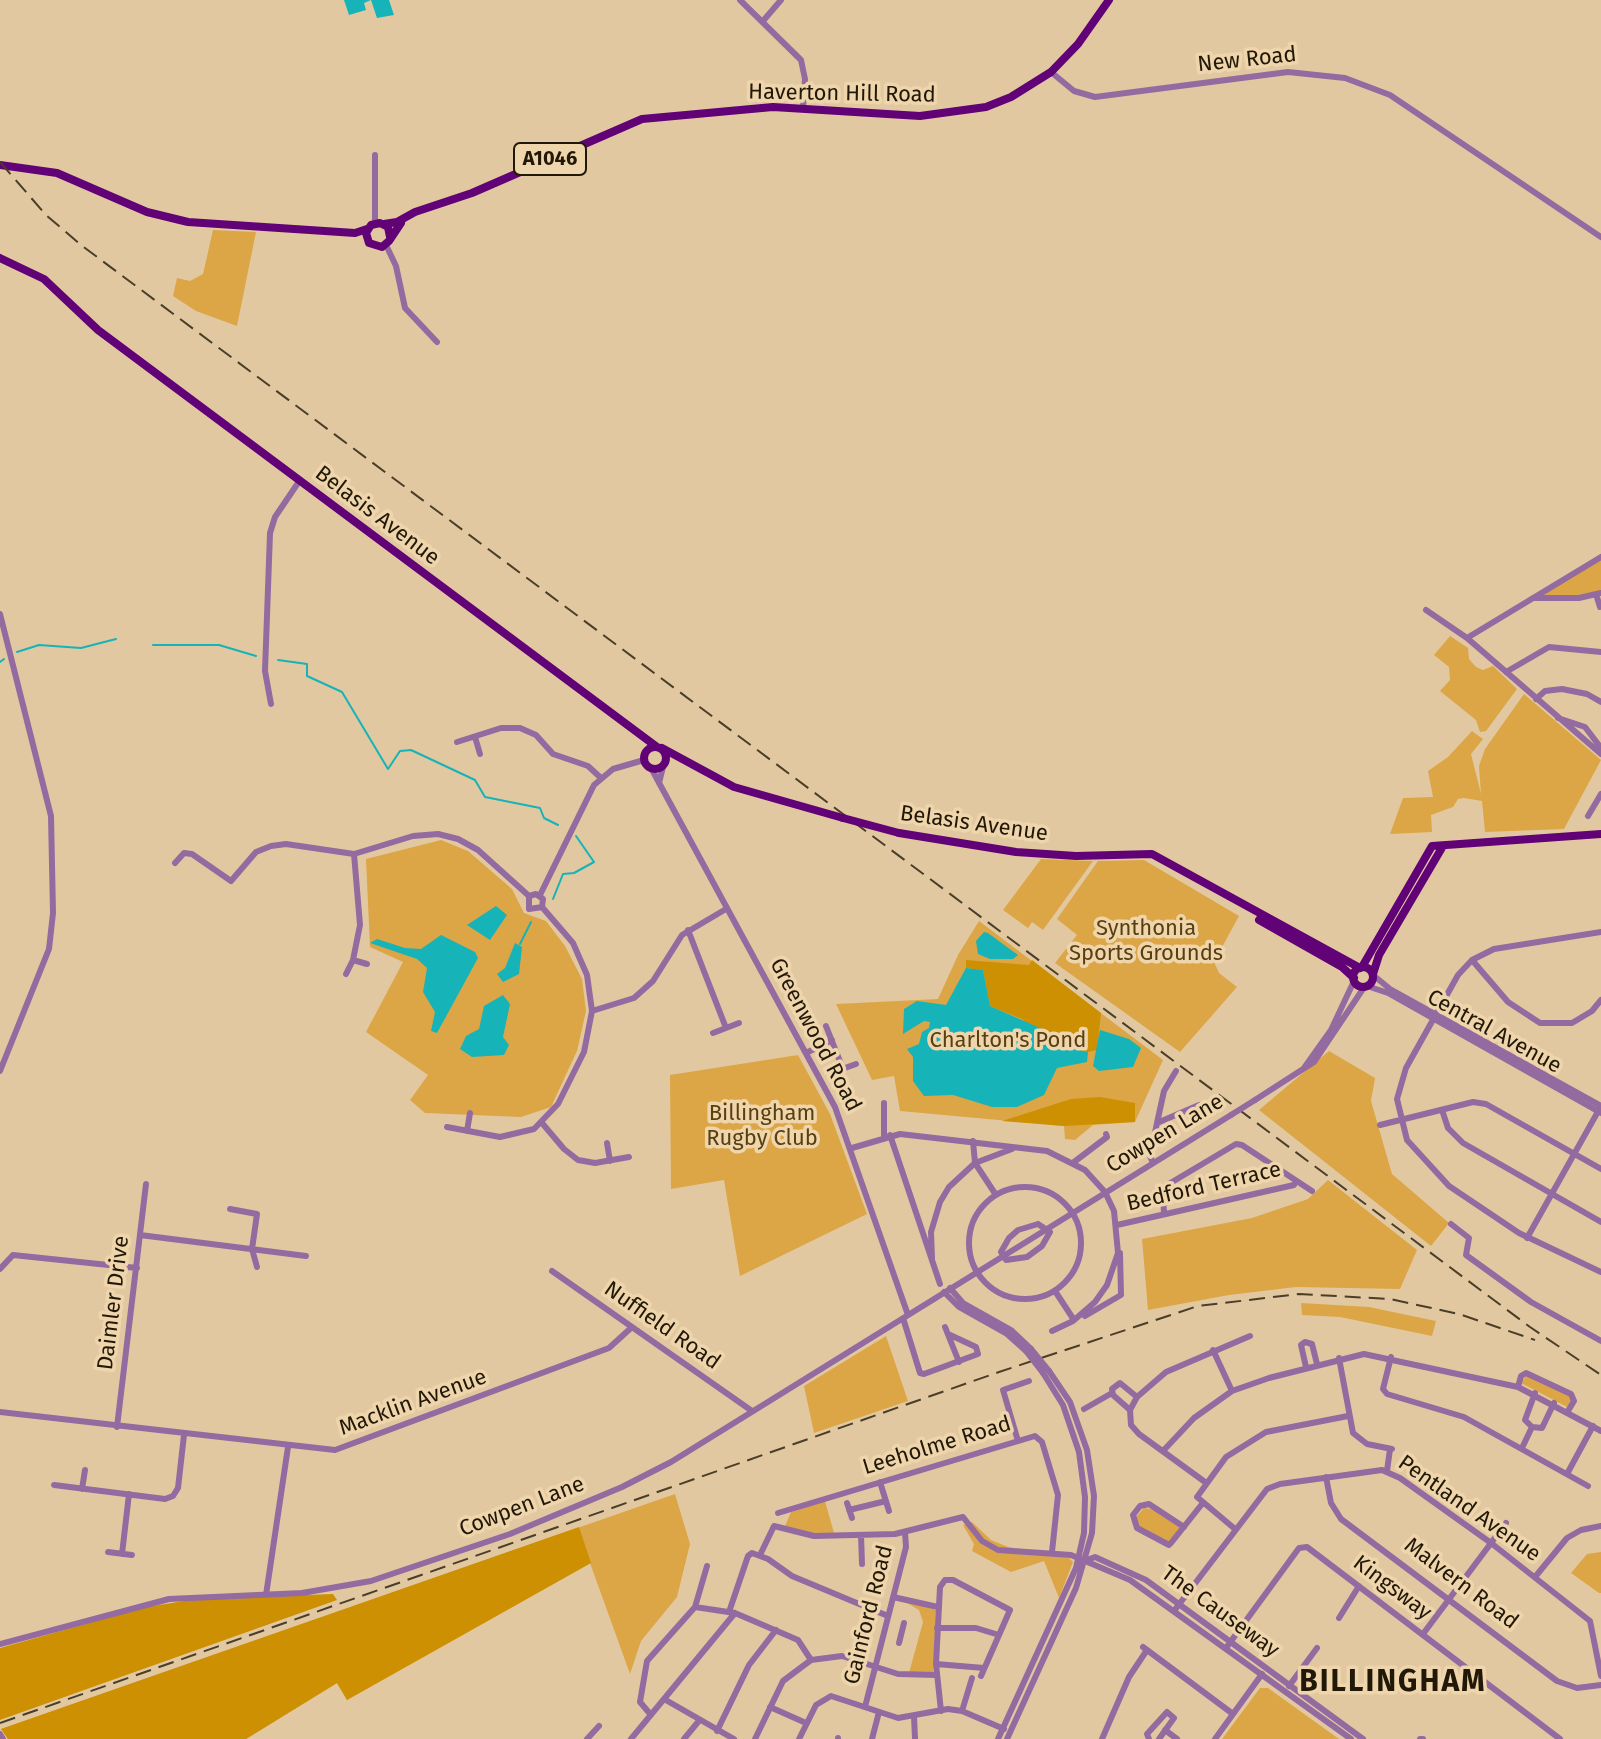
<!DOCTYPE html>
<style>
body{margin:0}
canvas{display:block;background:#e2c8a0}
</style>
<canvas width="1601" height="1739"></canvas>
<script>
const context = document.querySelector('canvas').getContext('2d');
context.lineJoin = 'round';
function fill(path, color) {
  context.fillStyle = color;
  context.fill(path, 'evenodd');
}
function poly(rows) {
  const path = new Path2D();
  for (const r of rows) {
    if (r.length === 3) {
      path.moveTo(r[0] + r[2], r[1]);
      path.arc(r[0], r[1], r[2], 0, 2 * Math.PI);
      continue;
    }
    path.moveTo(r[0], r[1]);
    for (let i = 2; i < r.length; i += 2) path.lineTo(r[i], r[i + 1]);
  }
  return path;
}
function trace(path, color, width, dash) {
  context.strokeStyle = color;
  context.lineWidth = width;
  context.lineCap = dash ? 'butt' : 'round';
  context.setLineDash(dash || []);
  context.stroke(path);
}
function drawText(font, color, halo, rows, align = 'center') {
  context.font = font + ' "Fira Sans",sans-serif';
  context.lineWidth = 7;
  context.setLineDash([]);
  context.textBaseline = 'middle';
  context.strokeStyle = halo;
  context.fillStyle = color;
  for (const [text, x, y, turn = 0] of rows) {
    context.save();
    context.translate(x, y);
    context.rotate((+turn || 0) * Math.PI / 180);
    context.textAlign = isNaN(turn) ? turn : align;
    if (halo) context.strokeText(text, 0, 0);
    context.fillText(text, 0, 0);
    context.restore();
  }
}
const green = poly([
 [213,230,256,232,237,326,196,311,173,296,177,278,190,281,203,274],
 [1601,559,1601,591,1574,597,1542,595],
 [1450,636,1468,648,1469,659,1476,667,1483,670,1493,666,1517,689,1486,731,1480,732,1476,720,1440,691,1450,680,1449,667,1434,655],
 [1524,694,1601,760,1564,829,1485,832,1482,801,1464,798,1458,799,1453,807,1431,815,1432,832,1390,834,1403,798,1433,797,1428,771,1448,757,1472,731,1483,739,1471,754,1481,794,1479,766,1485,749],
 [441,840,468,851,512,889,524,913,546,921,565,946,582,979,586,1011,577,1051,551,1107,521,1117,425,1113,410,1100,428,1075,366,1032,403,962,370,947,366,859],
 [1041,859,1093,861,1043,930,1032,922,1028,928,1003,910],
 [1144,860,1239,916,1214,962,1219,973,1237,987,1180,1052,1055,963,1077,935,1057,919,1098,861],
 [979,921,1163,1060,1135,1122,1093,1125,1075,1140,1065,1139,1064,1126,900,1111,894,1076,872,1080,836,1004,938,999,958,955],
 [1329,1051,1375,1078,1371,1101,1392,1174,1449,1223,1431,1246,1259,1110],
 [798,1055,830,1114,867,1214,740,1276,724,1180,671,1189,670,1075],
 [1328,1180,1417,1250,1400,1289,1296,1287,1229,1295,1148,1310,1142,1239,1252,1218,1308,1199],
 [1301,1303,1369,1307,1436,1321,1432,1336,1340,1317,1302,1315],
 [886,1336,908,1401,814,1433,804,1386],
 [1527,1375,1571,1395,1572,1402,1567,1407,1521,1383],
 [675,1494,690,1544,677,1597,641,1641,630,1674,590,1563,347,1700,337,1683,246,1739,8,1739,1,1729],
 [825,1501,834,1533,814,1534,785,1526,791,1512],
 [1144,1508,1152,1509,1182,1529,1166,1544,1137,1526,1135,1518],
 [972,1522,991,1540,1008,1547,1069,1558,1073,1562,1059,1598,1044,1561,1011,1572,972,1551,974,1544,963,1525],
 [1601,1552,1601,1593,1599,1593,1571,1573,1587,1554],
 [902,1600,936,1610,933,1674,909,1673,923,1622,919,1610],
 [1260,1688,1268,1688,1339,1739,1222,1739]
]);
const forest = poly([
 [966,960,1029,965,1032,960,1101,1013,1097,1050,1088,1052,1053,1044,1022,1019,990,1006,983,970,966,968],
 [1100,1097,1135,1103,1135,1122,1064,1126,1002,1121,1071,1099],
 [579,1527,591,1563,347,1700,337,1683,246,1739,8,1739,1,1729],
 [333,1594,337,1600,0,1720,0,1648,147,1607,196,1599]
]);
const water = poly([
 [344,0,389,0,394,15,377,18,371,0,364,3,366,10,349,15],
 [496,906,507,915,490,940,467,925],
 [984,932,988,933,1018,955,1013,959,990,959,978,954,976,941],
 [441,935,475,952,478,958,437,1033,431,1031,435,1012,423,992,427,968,417,959,370,943,377,939,405,948,421,949],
 [515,943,522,947,519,974,503,982,497,974,505,968],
 [966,968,983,970,990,1006,1049,1032,1054,1044,1088,1052,1087,1062,1057,1068,1044,1095,1017,1107,992,1107,953,1095,924,1096,913,1081,913,1057,907,1049,919,1044,922,1032,929,1028,930,1022,924,1021,903,1034,904,1009,917,1001,946,1005],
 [503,995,510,1004,503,1037,509,1045,504,1055,472,1057,460,1049,466,1036,479,1029,484,1006],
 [1100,1030,1129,1039,1141,1048,1133,1067,1099,1071,1093,1066]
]);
const stream = poly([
 [153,645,219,645,256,656],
 [17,652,39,645,81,648,116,639],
 [278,660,307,664,307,676,342,692,388,769,400,751,411,750,475,780,485,797,540,808,544,818,558,825],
 [0,662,4,659],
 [553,899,563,874,574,873,594,862,576,836],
 [520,944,531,922]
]);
const minor = poly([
 [740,0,801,60,805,79,803,108],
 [763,21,781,0],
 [1051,72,1074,91,1095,97,1288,72,1345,78,1390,95,1601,237],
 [375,155,375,223],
 [386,245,396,266,405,308,437,342],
 [1596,594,1600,607],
 [1533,598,1579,598,1601,593],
 [1426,610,1467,638,1601,754],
 [0,614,51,816,53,913,49,949,0,1071],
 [1467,638,1601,557],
 [1506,672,1549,647,1601,652],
 [1536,699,1545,691,1562,689,1587,694,1601,702],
 [271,704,265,671,270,533,275,517,300,480],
 [1558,718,1585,727,1601,748],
 [475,737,480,754],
 [457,742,501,728,520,728,536,735,553,754,588,766,601,778],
 [651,768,835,1107,908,1315],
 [659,783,663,767],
 [1588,816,1601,794],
 [175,863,184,853,192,854,231,881,256,852,271,846,286,844,354,854,413,836,438,834,458,839,478,850,529,896],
 [540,895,594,785,613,769,644,760],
 [688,930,726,1028],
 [1601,932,1494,949,1472,960,1458,975,1406,1068,1397,1099,1407,1140,1449,1186,1519,1233,1601,1272],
 [353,960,367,964],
 [1472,960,1508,1002,1540,1023,1572,1023,1592,1011,1601,1000],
 [346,974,353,960,360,925,354,854],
 [1373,975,1390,989,1601,1106],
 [1367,986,1388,993,1601,1113],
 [592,1011,634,998,653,981,682,935,726,909],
 [826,1026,843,1069],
 [713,1033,739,1023],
 [806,1053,832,1040],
 [1304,1068,1331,1030,1354,981],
 [834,1072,856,1064],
 [1255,1100,1314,1062,1365,986],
 [1442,1110,1448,1128,1463,1143,1601,1222],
 [542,1123,564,1149,578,1160,595,1163,629,1157],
 [1157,1123,1164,1091,1176,1071],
 [1380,1125,1473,1102,1486,1104,1601,1169],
 [447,1127,500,1137,534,1129,558,1104,584,1052,592,1011,587,975,573,943,542,907,543,899,536,894,529,896,529,909,542,907],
 [467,1131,470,1113],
 [890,1135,940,1284],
 [884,1137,884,1103],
 [973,1141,975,1163,996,1195],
 [607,1143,610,1161],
 [852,1148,900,1134,1047,1151,1085,1170,1105,1192,1114,1211,1118,1253,1107,1285,1095,1302,1073,1321,1052,1331],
 [1074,1162,1107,1137,1106,1134],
 [1153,1163,1150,1156,1157,1123,1199,1105],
 [1025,1243,56],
 [230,1209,257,1214,252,1249,257,1267],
 [1164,1212,1162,1188,1236,1144,1242,1145,1312,1191],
 [1038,1224,1050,1232,1042,1246,1027,1257,1006,1260,1001,1252,1009,1238,1018,1230,1038,1224],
 [1451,1224,1469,1238,1466,1255,1531,1302,1601,1341],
 [1117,1225,1294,1185,1296,1181],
 [140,1235,306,1256],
 [1527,1238,1600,1108],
 [932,1258,931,1232,940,1202,949,1187,975,1163,1012,1149],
 [0,1269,13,1255,137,1268],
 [552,1271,752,1411],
 [950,1288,963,1303,1011,1330,1031,1349],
 [1055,1291,1074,1320],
 [944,1292,959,1307,1007,1334,1026,1351],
 [1085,1316,1121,1295,1120,1253],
 [903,1318,920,1373,924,1374,978,1354,976,1347,948,1334],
 [945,1327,959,1362],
 [1213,1350,1232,1391],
 [1391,1357,1383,1389,1387,1394,1464,1417,1588,1486],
 [1339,1358,1353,1433,1367,1444,1392,1449],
 [1306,1367,1301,1345,1305,1342,1312,1344,1317,1364],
 [1518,1387,1521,1376,1526,1373,1571,1394,1574,1401,1568,1411],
 [1535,1393,1525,1420,1532,1427,1542,1428,1554,1403],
 [1084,1409,1112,1393],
 [1130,1410,1113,1395,1112,1389,1120,1383,1137,1397],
 [0,1412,335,1450,609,1348,632,1327],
 [117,1427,146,1184],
 [1018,1441,1003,1390,1029,1381],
 [1522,1448,1532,1427],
 [1163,1451,1194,1418,1232,1391,1269,1378,1364,1354,1518,1387,1601,1431],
 [1387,1471,1390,1449],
 [1567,1474,1593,1426],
 [1326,1477,1331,1503,1341,1519,1557,1681,1577,1688,1601,1685],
 [880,1482,889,1511],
 [1205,1482,1139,1434,1131,1425,1130,1410,1137,1397,1166,1372,1250,1336],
 [54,1485,165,1499,173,1496,178,1488,184,1435],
 [82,1489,85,1470],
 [847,1503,852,1518],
 [849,1510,886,1501],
 [778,1513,1035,1436,1042,1442,1058,1495,1052,1552],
 [1184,1527,1149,1504,1140,1506,1133,1515,1137,1528,1169,1545,1171,1543,1202,1504],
 [1235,1529,1197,1497,1226,1457,1266,1432,1348,1416],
 [861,1535,862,1564],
 [108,1552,132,1555],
 [122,1554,129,1494],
 [760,1555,774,1526,814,1536,895,1534,963,1517,982,1541,998,1550,1071,1555,1130,1580,1351,1739],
 [1087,1560,1095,1557,1146,1580,1363,1739],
 [1535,1577,1567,1538,1581,1530,1601,1526],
 [266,1595,288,1447],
 [893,1597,938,1607],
 [695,1607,707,1566],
 [1174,1611,1267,1489,1280,1484,1382,1470,1400,1478,1491,1543,1590,1621,1601,1676],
 [729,1612,748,1556,752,1553,768,1559,792,1576,888,1616],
 [1339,1618,1359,1586],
 [937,1628,976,1628,999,1635],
 [1423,1634,1506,1523],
 [899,1643,904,1623],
 [0,1644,169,1599,302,1593,371,1581,510,1534,622,1487,671,1462,1231,1115],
 [1143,1647,1233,1714],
 [1226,1648,1299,1548,1307,1547,1560,1739],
 [936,1664,984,1668],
 [1289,1686,1317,1648],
 [664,1699,734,1739],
 [770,1707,806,1723],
 [865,1707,906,1547,905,1532],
 [941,1711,936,1664,940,1587,945,1580,953,1580,1010,1610,981,1676],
 [962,1711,972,1678],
 [651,1715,640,1702,647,1661,695,1607,735,1613,798,1640,811,1660],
 [914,1716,915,1739],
 [1165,1730,1177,1739],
 [717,1731,749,1665,776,1630],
 [0,1734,3,1739],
 [838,1738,838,1739],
 [587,1739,599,1726],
 [631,1739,735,1613],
 [684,1739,698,1722],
 [755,1739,783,1681,811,1660,842,1656,898,1674,936,1675],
 [799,1739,816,1705,831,1696,898,1718,948,1709,962,1711,1004,1729],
 [872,1739,879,1712],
 [998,1739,1076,1568,1084,1533,1085,1497,1079,1452,1063,1405,1043,1373],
 [1007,1739,1076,1588,1092,1533,1094,1496,1087,1450,1070,1402,1049,1371],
 [1102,1739,1129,1677,1147,1650],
 [1149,1739,1147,1734,1167,1712,1174,1718,1159,1739],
 [1215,1739,1262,1674],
 [1420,1739,1423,1739]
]);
const major = poly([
 [0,165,57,173,147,212,188,222,355,233,367,229],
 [384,224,397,222,415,212,472,193,642,119,773,107,920,116,986,107,1011,97,1051,72,1078,44,1109,0],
 [390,237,388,227,380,223,371,225,366,233,369,243,382,247,389,241,401,223],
 [0,258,44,279,98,330,657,747],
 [655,758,11],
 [662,748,734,787,843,818],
 [899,833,1016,852,1076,856,1152,854,1360,968],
 [1259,920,1342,967,1354,978],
 [1362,967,1432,846,1601,834],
 [1363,977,10],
 [1373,974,1379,955,1443,846]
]);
const rail = poly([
 [0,162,46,215,81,245,1530,1327,1601,1375],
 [0,1723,999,1372,1198,1306,1299,1294,1390,1299,1459,1314,1535,1340]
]);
const minorBridge = poly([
 [1231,1115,1255,1100],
 [1031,1349,1049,1371],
 [1026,1351,1043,1373]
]);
const majorBridge = poly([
 [843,818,899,833]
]);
const shields = [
 [550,159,72]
];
const shieldNames = [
 ["A1046",550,159]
];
const streetNames = [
 ["New Road",1247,60,-6],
 ["Haverton Hill Road",842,94,1],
 ["Belasis Avenue",377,516,37],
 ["Belasis Avenue",974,824,8],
 ["Central Avenue",1494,1032,29],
 ["Greenwood Road",815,1035,62],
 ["Cowpen Lane",1165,1134,-31],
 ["Bedford Terrace",1204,1187,-13],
 ["Daimler Drive",114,1303,-83],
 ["Nuffield Road",662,1326,35],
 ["Macklin Avenue",413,1403,-20],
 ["Leeholme Road",937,1446,-17],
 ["Cowpen Lane",522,1507,-21],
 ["Pentland Avenue",1469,1509,35],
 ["Malvern Road",1461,1584,37],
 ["Kingsway",1392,1588,37],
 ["The Causeway",1220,1612,36],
 ["Gainford Road",869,1615,-76]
];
const parkNames = [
 ["Synthonia",1146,929],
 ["Sports Grounds",1146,954],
 ["Charlton's Pond",1008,1041],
 ["Billingham",762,1114],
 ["Rugby Club",762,1139]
];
const districtNames = [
 ["BILLINGHAM",1393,1683]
];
fill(green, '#dca647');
fill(forest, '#cd9003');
fill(water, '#16b3b8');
trace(stream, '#16b3b8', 2);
trace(minor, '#946ba0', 6);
trace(major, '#610276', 8);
trace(rail, '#4a3e28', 2, [16, 8]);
trace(minorBridge, '#946ba0', 6);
trace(majorBridge, '#610276', 8);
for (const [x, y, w] of shields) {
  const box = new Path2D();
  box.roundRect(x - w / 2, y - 16, w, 32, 6);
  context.fillStyle = '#efd5ac';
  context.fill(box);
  trace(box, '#211808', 2);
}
drawText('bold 20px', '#211808', null, shieldNames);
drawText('22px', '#211808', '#efd5ac', streetNames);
drawText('22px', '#583f11', '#efd5ac', parkNames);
context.letterSpacing = '2px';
drawText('bold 30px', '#211808', '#efd5ac', districtNames);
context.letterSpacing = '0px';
</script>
